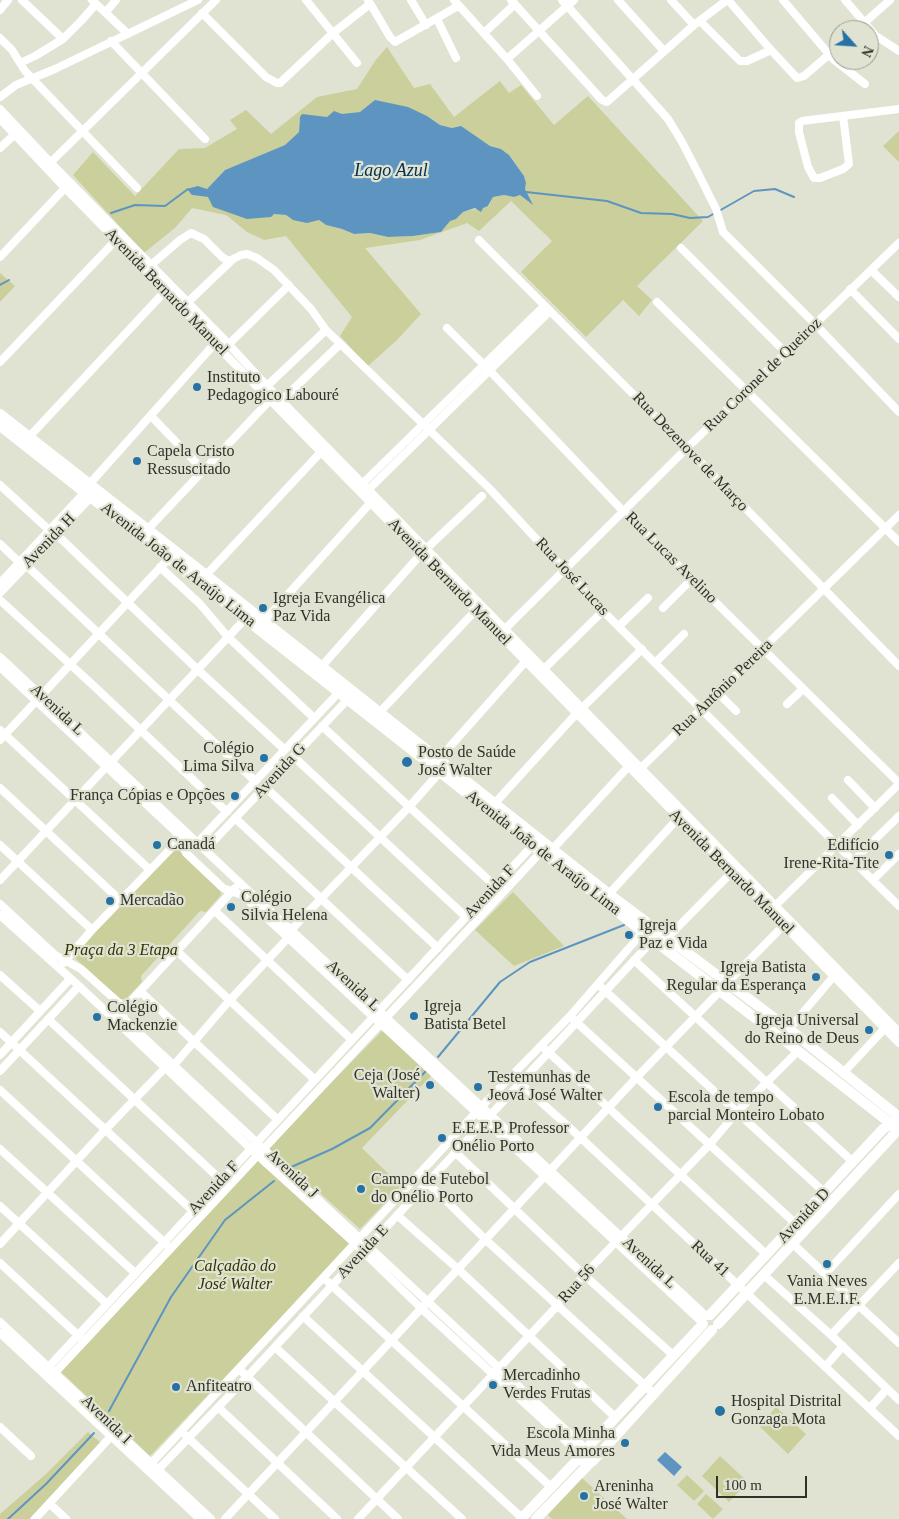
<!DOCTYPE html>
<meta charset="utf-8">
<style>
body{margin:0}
#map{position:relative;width:899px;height:1519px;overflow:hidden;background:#e1e3d2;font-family:"Times New Roman",serif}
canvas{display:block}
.north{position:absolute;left:829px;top:20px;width:50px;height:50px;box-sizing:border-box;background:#e1e3d2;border:1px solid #9a9c8f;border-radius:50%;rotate:116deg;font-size:14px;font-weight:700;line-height:20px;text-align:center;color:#30312a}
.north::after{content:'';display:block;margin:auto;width:18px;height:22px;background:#2772a5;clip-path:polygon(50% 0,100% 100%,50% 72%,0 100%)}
.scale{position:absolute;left:716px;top:1476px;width:91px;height:22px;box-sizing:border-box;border:2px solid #30312a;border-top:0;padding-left:6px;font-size:15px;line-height:18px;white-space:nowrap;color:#30312a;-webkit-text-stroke:4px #e1e3d2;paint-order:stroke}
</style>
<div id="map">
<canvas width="899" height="1519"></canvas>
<div class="north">N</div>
<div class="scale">100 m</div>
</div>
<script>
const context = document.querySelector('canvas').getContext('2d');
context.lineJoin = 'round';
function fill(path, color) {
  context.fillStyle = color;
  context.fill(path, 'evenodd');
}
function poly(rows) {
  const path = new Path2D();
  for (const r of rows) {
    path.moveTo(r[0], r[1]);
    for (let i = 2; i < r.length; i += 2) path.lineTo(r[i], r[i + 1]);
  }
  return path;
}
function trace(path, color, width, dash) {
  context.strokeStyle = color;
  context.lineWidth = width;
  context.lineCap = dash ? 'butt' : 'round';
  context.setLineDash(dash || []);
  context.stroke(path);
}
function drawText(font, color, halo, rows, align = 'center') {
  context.font = font + ' "Times New Roman",serif';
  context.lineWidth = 4.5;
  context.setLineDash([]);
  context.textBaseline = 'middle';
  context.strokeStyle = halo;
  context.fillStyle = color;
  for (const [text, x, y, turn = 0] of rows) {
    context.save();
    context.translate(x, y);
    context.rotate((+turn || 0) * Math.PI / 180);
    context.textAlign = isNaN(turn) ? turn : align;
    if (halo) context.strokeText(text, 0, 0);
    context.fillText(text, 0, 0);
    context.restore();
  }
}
const green = poly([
 [387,47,414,88,430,84,454,117,500,81,509,93,521,85,554,125,588,96,703,221,637,286,652,300,639,316,623,300,586,337,521,272,552,241,511,201,479,231,467,223,420,240,365,248,421,314,397,340,368,366,340,336,352,317,286,236,264,240,247,232,226,215,192,208,176,227,144,253,73,175,93,152,135,196,179,149,205,148,237,129,230,120,246,110,271,134,317,97,357,89,375,61],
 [360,112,427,116,440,125,452,128,490,146,501,149,509,155,524,176,526,183,525,189,532,204,520,195,514,197,504,195,493,197,489,206,463,212,456,219,450,220,441,232,413,236,388,237,370,233,354,234,342,229,326,225,319,220,293,220,286,215,274,214,208,197,192,195,198,186,207,189,225,170,285,145,299,132,300,117,327,117],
 [899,131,899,162,883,146],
 [0,273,15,286,0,302],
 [173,850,179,850,221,889,221,895,206,912,200,911,141,976,142,982,126,999,119,999,76,959,75,953],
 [513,892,564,946,514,966,475,930],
 [383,1030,432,1075,362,1148,401,1186,360,1229,320,1193,318,1194,267,1148],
 [259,1159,351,1244,150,1456,61,1372],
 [776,1407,806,1434,788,1454,759,1426],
 [88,1432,101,1443,29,1519,0,1519,0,1514,45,1475],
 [720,1456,748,1482,729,1502,702,1476],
 [687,1475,704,1491,694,1501,677,1485],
 [582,1478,627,1519,552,1519,548,1515],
 [706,1494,723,1509,713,1519,697,1504]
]);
const water = poly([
 [375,100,408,107,427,116,440,125,452,128,461,126,490,146,501,149,509,155,524,176,526,183,525,189,533,205,520,195,514,197,504,195,493,197,488,206,483,208,481,212,475,208,463,212,456,219,450,221,441,232,413,236,388,237,370,233,354,234,342,229,326,225,319,220,307,223,293,220,286,215,274,214,271,217,247,219,213,207,208,197,192,195,187,189,198,186,207,189,225,170,285,145,299,132,300,117,302,114,327,117,334,111,342,114,360,112],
 [665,1452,682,1467,674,1476,657,1460]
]);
const stream = poly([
 [526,192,607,201,641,213,672,214,690,218,708,217,715,213],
 [719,211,754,191,775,189,794,197],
 [111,213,135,205,165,206,188,189],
 [0,285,9,280],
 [438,1057,500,982,530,962,624,925],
 [289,1168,332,1149,370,1128,426,1071],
 [109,1411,171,1297,225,1220,274,1181],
 [8,1519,46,1484,94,1433]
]);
const minor = poly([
 [22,0,63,39],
 [92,0,128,34],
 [306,0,357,63],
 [368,0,390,37,395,42,458,6],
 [411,0,426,25],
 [454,0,507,59,537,96],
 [511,0,602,100,607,102,694,25,727,0],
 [562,0,668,119,682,142,698,173,716,209,723,232,815,324,899,412],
 [618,0,664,51],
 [671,0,694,25],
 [728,0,771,50,797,78,804,76,839,46],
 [783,0,833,59,865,84],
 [845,0,876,36,899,51],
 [0,10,8,0],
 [106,12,116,0],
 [202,13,266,77,277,83,280,83,333,33,370,4],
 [437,19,456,58],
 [700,21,740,61,747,61,771,50],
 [856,30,890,0],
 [484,33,515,4],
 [0,38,12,50,25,71,137,188],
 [111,41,205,139],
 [507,59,574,0],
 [20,63,35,56,63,39,81,21,96,4],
 [0,97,16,85,55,69,198,0],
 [0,109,51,163,221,336,267,386,899,1032],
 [843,116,849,164,843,169,820,178,814,178,808,167,799,132,799,123,802,121,899,109],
 [0,119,65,188,166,291,222,351,899,1043],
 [0,148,15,134],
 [47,166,216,0],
 [479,240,687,448,899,666],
 [681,248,786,353],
 [0,257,65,188],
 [151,265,180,240,191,233,204,239,222,257,230,262],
 [871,270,899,297],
 [850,289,899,339],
 [188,302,233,259,241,255,247,254,257,258,274,270,311,309,326,330,489,488,603,611,837,845,899,906],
 [657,302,899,542],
 [447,328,490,371,623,511,899,783],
 [226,347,289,285],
 [0,362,116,240],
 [267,386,326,330],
 [282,400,340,344],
 [151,416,204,471],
 [29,437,169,287],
 [0,485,49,530],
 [360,486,544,306],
 [365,493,550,311],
 [148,529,271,399],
 [55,533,197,669,284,749],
 [0,544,19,562],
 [426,549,482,496],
 [26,565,255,781],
 [160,567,200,604,228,637,314,718],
 [206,575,321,452],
 [0,583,85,492,94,479,217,341],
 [0,593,93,495],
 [0,600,95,687,227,812],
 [663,608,692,579],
 [264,621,373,500],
 [619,626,648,598],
 [503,631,687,448,899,243],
 [0,657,240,883,379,1011,706,1316],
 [655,663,684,634],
 [322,666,421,554],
 [0,667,175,831,186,853,223,888,242,895,703,1323],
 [544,669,603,611],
 [718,693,736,711],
 [787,704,803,689],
 [380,712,476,610],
 [322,726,495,886],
 [0,730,150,870],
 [0,740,169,558],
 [294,757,466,917],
 [439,759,526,661],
 [848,780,875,808],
 [265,787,438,948],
 [0,788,121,901],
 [832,798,858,825],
 [495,803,577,713,642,649],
 [235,818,408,980],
 [198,842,342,689],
 [0,845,92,930],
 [205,850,350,697],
 [549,853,628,767,641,768,899,515],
 [853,861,899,816],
 [0,880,246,618],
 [873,880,899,854],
 [609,894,681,815],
 [0,904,55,955,81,969,119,1003,125,1020,585,1448],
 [776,905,899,784],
 [215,911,352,1040],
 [0,915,79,986,266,1163,350,1239,422,1309,580,1454],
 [292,929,409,807,440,772],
 [667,938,732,872],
 [178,952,315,1080],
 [634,960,853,1162],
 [63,963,92,930,182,837],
 [0,975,40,1011],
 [727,983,784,925],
 [602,988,825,1193],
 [141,992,278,1120],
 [119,1014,235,888],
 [48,1019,221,1180],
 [573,1019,796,1224],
 [789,1029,834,976],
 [0,1032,193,1211],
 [545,1049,767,1255],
 [0,1055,70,979],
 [174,1065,229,1001,288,938],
 [0,1071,79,986],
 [844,1072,887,1026],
 [520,1083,581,1138,899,1436],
 [0,1090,167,1245],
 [0,1149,135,1273],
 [455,1152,584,1275,673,1355],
 [425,1180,486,1240,653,1393],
 [0,1206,107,1304],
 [397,1215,458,1269,615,1417],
 [0,1244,105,1130,165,1068],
 [793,1244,899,1343],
 [0,1263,81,1338],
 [825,1274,899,1194],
 [764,1275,831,1335,899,1400],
 [328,1282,551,1487],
 [303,1316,522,1518],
 [0,1322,211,1519],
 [0,1333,200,1519],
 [831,1335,899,1263],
 [275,1347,462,1519],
 [825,1367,843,1346],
 [239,1369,398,1519],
 [43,1373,466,917,533,845,537,844],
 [49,1379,538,855,542,848],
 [218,1407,337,1519],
 [870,1408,887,1389],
 [0,1427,31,1456],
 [185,1435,275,1519],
 [146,1469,482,1106,570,1016,643,932],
 [153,1475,247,1377,653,940],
 [50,1504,66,1519],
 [35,1519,115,1432],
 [225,1519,637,1077,719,992],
 [358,1519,558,1305,584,1275,710,1144,737,1112,798,1051]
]);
const major = poly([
 [0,414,206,575,609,894,789,1029,899,1117],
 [0,426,643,932,798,1051,899,1130],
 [710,1315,883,1129,895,1121],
 [718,1324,899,1129],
 [587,1448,703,1324],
 [594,1458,593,1451,589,1448,583,1449,580,1453,580,1458,584,1462,589,1463,593,1461,712,1330],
 [521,1519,580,1457],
 [536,1519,590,1463]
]);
const markers = [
 [197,387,5,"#2772a5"],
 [137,461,5,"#2772a5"],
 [263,608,5,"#2772a5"],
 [264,758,5,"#2772a5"],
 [407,762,6,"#2772a5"],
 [235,796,5,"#2772a5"],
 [157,845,5,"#2772a5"],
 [889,855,5,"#2772a5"],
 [110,901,5,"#2772a5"],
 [231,907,5,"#2772a5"],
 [629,935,5,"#2772a5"],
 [816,977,5,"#2772a5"],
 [414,1016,5,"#2772a5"],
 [97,1017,5,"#2772a5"],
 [869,1030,5,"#2772a5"],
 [430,1085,5,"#2772a5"],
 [478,1087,5,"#2772a5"],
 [658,1107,5,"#2772a5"],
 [442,1138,5,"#2772a5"],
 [361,1189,5,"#2772a5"],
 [827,1264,5,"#2772a5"],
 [493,1385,5,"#2772a5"],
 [176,1387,5,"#2772a5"],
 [720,1411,6,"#2772a5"],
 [625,1443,5,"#2772a5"],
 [584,1496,5,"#2772a5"]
];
const streetNames = [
 ["Avenida Bernardo Manuel",166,292,46],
 ["Rua Coronel de Queiroz",763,375,-44],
 ["Rua Dezenove de Março",690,452,46],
 ["Avenida H",49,541,-46],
 ["Rua Lucas Avelino",671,558,45],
 ["Avenida João de Araújo Lima",178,565,38],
 ["Rua José Lucas",572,577,47],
 ["Avenida Bernardo Manuel",449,582,46],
 ["Rua Antônio Pereira",723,688,-44],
 ["Avenida L",57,710,43],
 ["Avenida G",280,771,-47],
 ["Avenida João de Araújo Lima",543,853,38],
 ["Avenida Bernardo Manuel",731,872,45],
 ["Avenida F",490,892,-47],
 ["Avenida L",353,986,43],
 ["Avenida J",292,1174,43],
 ["Avenida F",214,1188,-47],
 ["Avenida D",804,1216,-47],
 ["Avenida E",363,1252,-47],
 ["Rua 41",710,1259,43],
 ["Avenida L",649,1263,43],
 ["Rua 56",577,1284,-48],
 ["Avenida I",106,1420,44]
];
const poiNames = [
 ["Instituto",207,378],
 ["Pedagogico Labouré",207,396],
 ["Capela Cristo",147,452],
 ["Ressuscitado",147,470],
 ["Igreja Evangélica",273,599],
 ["Paz Vida",273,617],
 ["Colégio",254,749,"right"],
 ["Lima Silva",254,767,"right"],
 ["Posto de Saúde",418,753],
 ["José Walter",418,771],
 ["França Cópias e Opções",225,796,"right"],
 ["Canadá",167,845],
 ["Edifício",879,846,"right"],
 ["Irene-Rita-Tite",879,864,"right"],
 ["Colégio",241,898],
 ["Silvia Helena",241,916],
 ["Mercadão",120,901],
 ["Igreja",639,926],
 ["Paz e Vida",639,944],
 ["Igreja Batista",806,968,"right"],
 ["Regular da Esperança",806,986,"right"],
 ["Igreja",424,1007],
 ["Batista Betel",424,1025],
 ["Colégio",107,1008],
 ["Mackenzie",107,1026],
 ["Igreja Universal",859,1021,"right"],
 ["do Reino de Deus",859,1039,"right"],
 ["Ceja (José",420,1076,"right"],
 ["Walter)",420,1094,"right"],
 ["Testemunhas de",488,1078],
 ["Jeová José Walter",488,1096],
 ["Escola de tempo",668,1098],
 ["parcial Monteiro Lobato",668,1116],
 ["E.E.E.P. Professor",452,1129],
 ["Onélio Porto",452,1147],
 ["Campo de Futebol",371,1180],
 ["do Onélio Porto",371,1198],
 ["Vania Neves",827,1282,"center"],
 ["E.M.E.I.F.",827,1300,"center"],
 ["Mercadinho",503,1376],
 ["Verdes Frutas",503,1394],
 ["Anfiteatro",186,1387],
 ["Hospital Distrital",731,1402],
 ["Gonzaga Mota",731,1420],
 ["Escola Minha",615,1434,"right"],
 ["Vida Meus Amores",615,1452,"right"],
 ["Areninha",594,1487],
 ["José Walter",594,1505]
];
const parkNames = [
 ["Praça da 3 Etapa",121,951],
 ["Calçadão do",235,1267],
 ["José Walter",235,1285]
];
const waterNames = [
 ["Lago Azul",391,171]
];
fill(green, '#cacf9b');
fill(water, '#5e95c0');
trace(stream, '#5e95c0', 2);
trace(minor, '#fff', 8);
trace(major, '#fff', 10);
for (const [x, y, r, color] of markers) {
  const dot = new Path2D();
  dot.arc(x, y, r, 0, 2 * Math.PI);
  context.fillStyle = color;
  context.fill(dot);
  trace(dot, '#e1e3d2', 2);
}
drawText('16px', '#30312a', '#e1e3d2', streetNames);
drawText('16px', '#30312a', '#e1e3d2', poiNames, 'left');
drawText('italic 16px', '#313400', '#e1e3d2', parkNames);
drawText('italic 18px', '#02304d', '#e1e3d2', waterNames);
</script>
